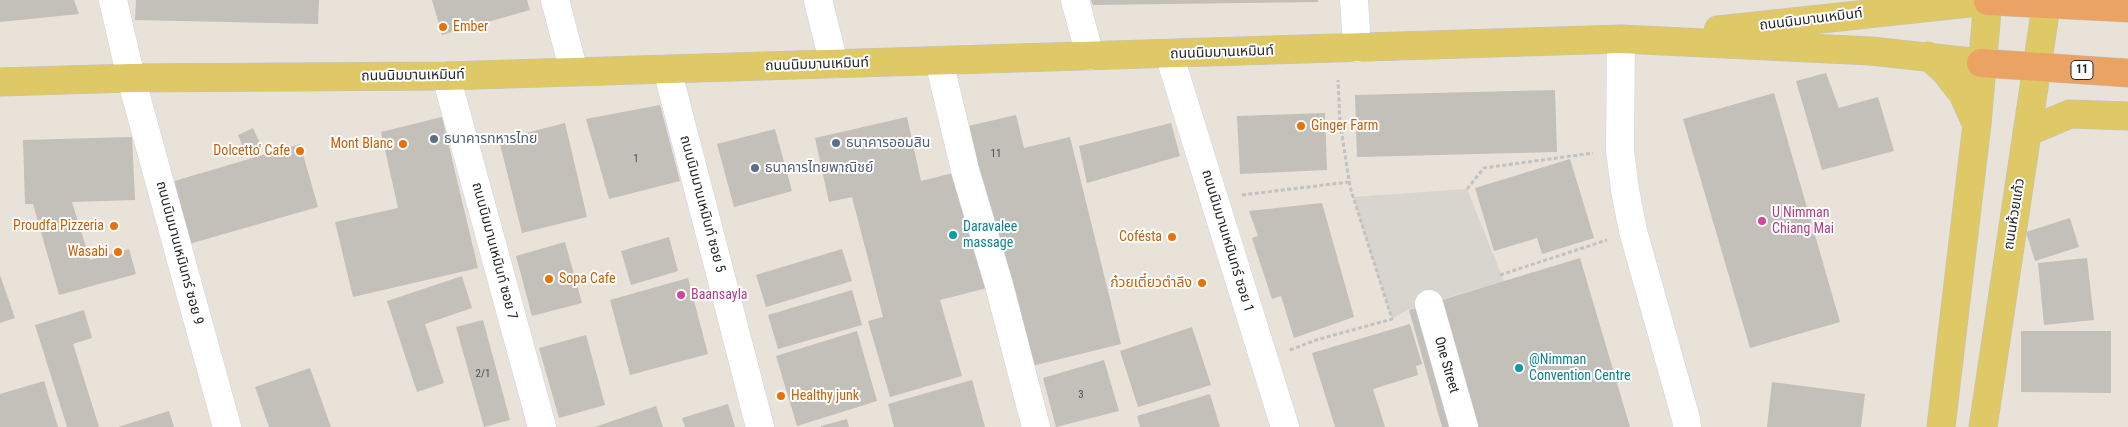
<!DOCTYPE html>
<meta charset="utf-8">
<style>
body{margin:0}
canvas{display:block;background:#e8e2d9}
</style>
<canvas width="2128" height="427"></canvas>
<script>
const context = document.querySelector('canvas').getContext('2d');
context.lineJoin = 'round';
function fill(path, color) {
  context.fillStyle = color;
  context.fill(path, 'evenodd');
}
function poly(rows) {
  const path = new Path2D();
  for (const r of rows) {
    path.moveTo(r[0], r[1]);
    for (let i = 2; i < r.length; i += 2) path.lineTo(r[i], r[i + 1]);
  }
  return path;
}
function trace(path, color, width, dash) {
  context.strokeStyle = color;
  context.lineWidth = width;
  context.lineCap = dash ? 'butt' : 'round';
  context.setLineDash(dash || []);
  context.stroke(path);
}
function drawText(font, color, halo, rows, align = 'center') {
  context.font = font + ' "Roboto Condensed","Noto Sans Thai",sans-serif';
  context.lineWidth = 4;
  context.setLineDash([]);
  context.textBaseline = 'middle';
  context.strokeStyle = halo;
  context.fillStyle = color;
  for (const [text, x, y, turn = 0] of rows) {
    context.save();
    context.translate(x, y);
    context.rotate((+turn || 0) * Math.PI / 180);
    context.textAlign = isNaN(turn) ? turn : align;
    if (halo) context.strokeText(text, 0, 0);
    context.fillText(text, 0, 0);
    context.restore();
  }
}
const plaza = poly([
 [1467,189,1504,281,1409,309,1392,319,1353,197]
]);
const building = poly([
 [0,0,74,0,79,14,0,22],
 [136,0,319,0,318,24,135,20],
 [432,0,527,0,530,10,442,35],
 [1091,0,1318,0,1318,2,1093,5],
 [1826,73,1839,108,1878,97,1894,151,1822,170,1796,81],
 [1555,90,1557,152,1357,157,1355,95],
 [1774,93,1840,322,1750,348,1683,119],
 [660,105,680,181,609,199,586,119],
 [1325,113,1327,170,1240,174,1237,116],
 [1016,115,1024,148,1070,137,1121,344,1028,367,968,126],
 [442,117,478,268,353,297,335,222,398,208,381,132],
 [907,117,921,181,965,170,999,285,940,300,962,376,890,397,868,321,883,317,852,197,829,202,815,138],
 [565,123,587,217,522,233,499,140],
 [1171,123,1180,156,1087,183,1079,146],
 [253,128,262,148,246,154,238,135],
 [775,129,792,191,734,207,717,144],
 [132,137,135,200,72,202,90,260,129,249,136,274,59,295,33,204,25,204,23,140],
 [300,144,318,207,189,244,171,182],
 [1570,159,1594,238,1542,254,1537,238,1494,251,1475,188],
 [1322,203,1354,317,1294,338,1281,296,1272,299,1252,238,1258,236,1249,211],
 [2070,218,2079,247,2035,261,2026,232],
 [669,237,678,271,631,285,621,251],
 [565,242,582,303,532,316,516,256],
 [842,249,852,281,766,307,756,275],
 [1580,258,1630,427,1442,427,1409,310],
 [2087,258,2094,320,2044,325,2038,263],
 [0,275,15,318,0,323],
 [462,276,472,308,425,324,444,383,417,392,387,301],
 [688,278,708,354,630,375,610,300],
 [852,290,862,325,778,349,768,315],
 [84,310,92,338,73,344,99,427,67,427,35,325],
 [483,320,510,420,484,427,456,327],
 [1410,324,1422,364,1416,366,1418,375,1373,389,1385,427,1335,427,1312,353],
 [1192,327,1211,385,1138,407,1120,351],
 [857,331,877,401,797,426,776,356],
 [2021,331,2111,331,2111,393,2021,392],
 [586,335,605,405,559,418,539,348],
 [1104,360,1119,411,1056,427,1043,378],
 [310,368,331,427,269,427,255,387],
 [972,380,985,427,894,427,888,404],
 [44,381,58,427,0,427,0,394],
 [1772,382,1865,394,1861,427,1767,427],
 [1210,394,1220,427,1140,427,1137,416],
 [728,404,735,427,685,427,682,418],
 [656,406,663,427,595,427],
 [169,411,174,427,118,427],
 [847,419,849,427,821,427,821,426]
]);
const path = poly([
 [1467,189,1484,168,1593,153],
 [1242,195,1349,182],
 [1500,275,1607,240],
 [1290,350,1316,340,1392,319,1350,187,1340,122,1338,80]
]);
const minor = poly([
 [113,0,131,78,227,427],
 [555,0,574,72],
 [818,0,834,64],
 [1075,0,1090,56],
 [1354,0,1357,48],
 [1621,39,1620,150,1625,190,1633,231,1686,419,1687,427],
 [1169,54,1285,427],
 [939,61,965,170,999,285,1036,427],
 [667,69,760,427],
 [446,76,542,427],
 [1429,304,1464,427]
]);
const major = poly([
 [1718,30,1988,1],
 [1928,56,1945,71,1963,94,1976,123],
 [0,82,131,78,446,76,1621,39,1871,51,1981,63],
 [2027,132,2070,114,2128,116],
 [1941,427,1977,124,1988,0],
 [1983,427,2047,0]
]);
const highway = poly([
 [1988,1,2128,8],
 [1981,63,2128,73]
]);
const markers = [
 [443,27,5,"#e8710a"],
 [1301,126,5,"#e8710a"],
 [434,139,5,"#5c6f8a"],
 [836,143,5,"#5c6f8a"],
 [403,144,5,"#e8710a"],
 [300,151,5,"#e8710a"],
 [755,168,5,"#5c6f8a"],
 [1762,221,5,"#d1479c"],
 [114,226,5,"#e8710a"],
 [953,235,5,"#0f9aa8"],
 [1172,237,5,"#e8710a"],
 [118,252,5,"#e8710a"],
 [549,279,5,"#e8710a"],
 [1202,283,5,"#e8710a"],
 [681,295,5,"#d1479c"],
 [1519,368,5,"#0f9aa8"],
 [781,396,5,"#e8710a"]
];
const numberNames = [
 ["11",996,154],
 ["1",636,159],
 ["2/1",483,374],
 ["3",1081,395]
];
const shields = [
 [2082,70,22]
];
const shieldNames = [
 ["11",2082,70]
];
const streetNames = [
 ["ถนนนิมมานเหมินท์",1811,20,-7],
 ["ถนนนิมมานเหมินท์",1222,53,-2],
 ["ถนนนิมมานเหมินท์",817,65,-2],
 ["ถนนนิมมานเหมินท์",413,76,-1],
 ["ถนนนิมมานเหมินท์ ซอย 5",702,204,75],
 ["ถนนห้วยแก้ว",2015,214,-81],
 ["ถนนนิมมานเหมินทร์ ซอย 1",1227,241,73],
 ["ถนนนิมมานเหมินท์ ซอย 7",494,251,75],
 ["ถนนนิมมานเหมินทร์ ซอย 9",179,253,75],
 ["One Street",1446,365,74]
];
const foodNames = [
 ["Ember",453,27,"left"],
 ["Ginger Farm",1311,126,"left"],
 ["Mont Blanc",393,144],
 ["Dolcetto' Cafe",290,151],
 ["Proudfa Pizzeria",104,226],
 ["Cofésta",1162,237],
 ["Wasabi",108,252],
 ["Sopa Cafe",559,279,"left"],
 ["ก๋วยเตี๋ยวตำลึง",1192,283],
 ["Healthy junk",791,396,"left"]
];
const serviceNames = [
 ["ธนาคารทหารไทย",444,139],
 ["ธนาคารออมสิน",846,143],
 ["ธนาคารไทยพาณิชย์",765,168]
];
const hotelNames = [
 ["U Nimman",1772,213],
 ["Chiang Mai",1772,229],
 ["Baansayla",691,295]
];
const cultureNames = [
 ["Daravalee",963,227],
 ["massage",963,243],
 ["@Nimman",1529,360],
 ["Convention Centre",1529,376]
];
fill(plaza, '#d8d5cf');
fill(building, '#c3bfb9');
trace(minor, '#cfd1de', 29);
trace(major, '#c2c2c2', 29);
trace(highway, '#c2c2c2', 29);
trace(path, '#c2c2c2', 3, [4, 2.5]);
trace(minor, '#fff', 28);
trace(major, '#dfc967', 28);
trace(highway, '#eaa362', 28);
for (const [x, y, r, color] of markers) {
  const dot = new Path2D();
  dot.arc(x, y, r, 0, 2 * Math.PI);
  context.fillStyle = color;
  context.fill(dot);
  trace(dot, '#fff', 2);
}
drawText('11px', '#4d4c4b', null, numberNames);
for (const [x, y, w] of shields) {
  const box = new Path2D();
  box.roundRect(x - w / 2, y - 9.5, w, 19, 4);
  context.fillStyle = '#fff';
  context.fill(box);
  trace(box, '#262626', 1);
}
drawText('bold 12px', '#262626', null, shieldNames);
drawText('14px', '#262626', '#fff', streetNames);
drawText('14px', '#c56008', '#fff', foodNames, 'right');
drawText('14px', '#4e5e75', '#fff', serviceNames, 'left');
drawText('14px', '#b23c85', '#fff', hotelNames, 'left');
drawText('14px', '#0d838f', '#fff', cultureNames, 'left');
</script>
